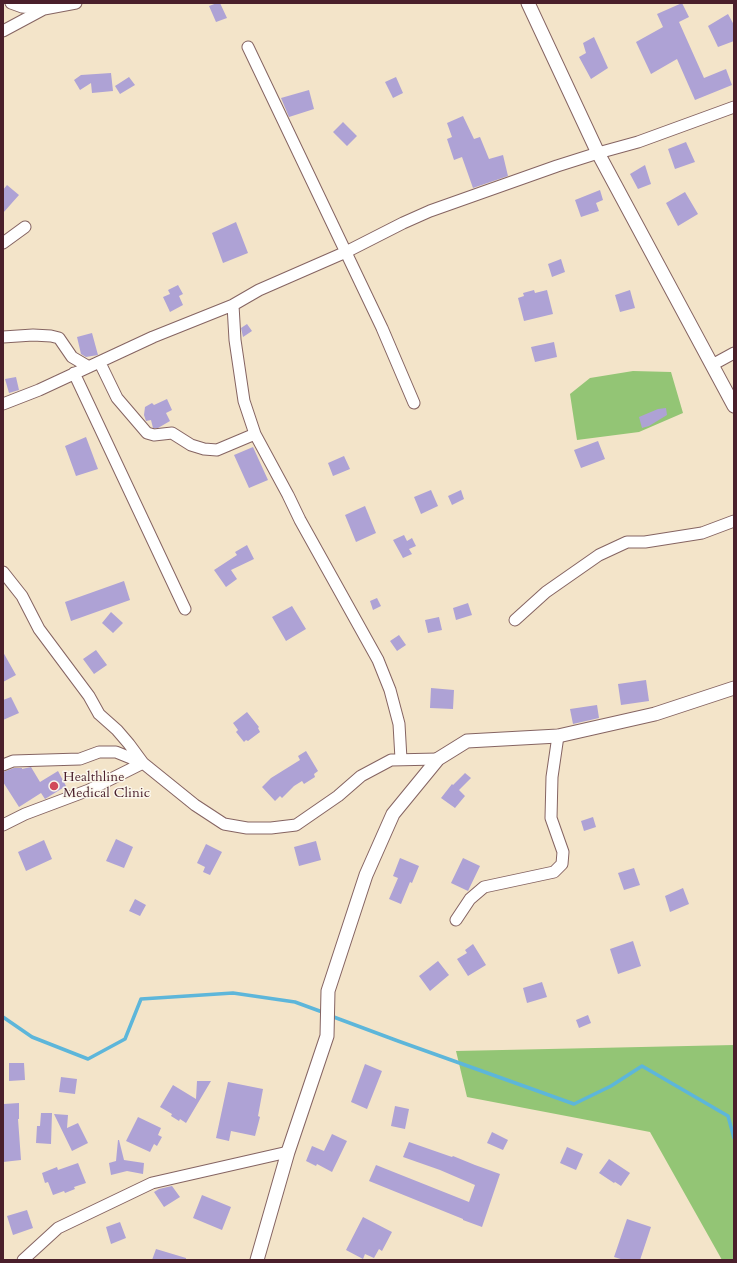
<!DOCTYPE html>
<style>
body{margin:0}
#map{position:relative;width:737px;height:1263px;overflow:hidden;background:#f3e4c9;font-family:Cardo,serif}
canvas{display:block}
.frame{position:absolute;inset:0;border:4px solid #4a1f2b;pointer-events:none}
</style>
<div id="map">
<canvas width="737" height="1263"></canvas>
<div class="frame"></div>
</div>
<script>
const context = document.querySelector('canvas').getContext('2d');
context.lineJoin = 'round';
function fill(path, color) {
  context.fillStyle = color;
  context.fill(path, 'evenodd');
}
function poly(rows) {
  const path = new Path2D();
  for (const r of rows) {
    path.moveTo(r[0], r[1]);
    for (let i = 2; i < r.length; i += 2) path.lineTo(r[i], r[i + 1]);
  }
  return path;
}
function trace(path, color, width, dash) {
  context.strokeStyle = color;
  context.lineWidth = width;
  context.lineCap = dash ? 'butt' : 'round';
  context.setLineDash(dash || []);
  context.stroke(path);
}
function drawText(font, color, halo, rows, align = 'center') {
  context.font = font + ' Cardo,serif';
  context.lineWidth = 3;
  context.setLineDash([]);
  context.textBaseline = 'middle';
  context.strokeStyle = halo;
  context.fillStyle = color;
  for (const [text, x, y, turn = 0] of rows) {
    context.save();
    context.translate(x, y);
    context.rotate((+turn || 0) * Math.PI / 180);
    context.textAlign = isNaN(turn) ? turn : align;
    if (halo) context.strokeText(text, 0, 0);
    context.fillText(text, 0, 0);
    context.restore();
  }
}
const green = poly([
 [633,371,671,372,683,413,639,432,577,440,570,394,590,378],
 [734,1045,734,1260,722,1260,650,1132,467,1097,456,1051]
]);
const stream = poly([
 [331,1016,398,1041,574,1104,611,1086,642,1066,728,1116,734,1138],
 [3,1017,32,1037,88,1059,125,1039,141,999,233,993,295,1002,325,1013]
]);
const building = poly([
 [217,3,220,3,227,18,216,22,209,6],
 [682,3,689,17,679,22,704,78,726,69,732,85,695,100,677,59,651,74,636,42,663,27,657,14],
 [728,14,734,25,734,41,718,47,708,26],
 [594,37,608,68,591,79,579,57,586,53,583,43],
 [111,73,113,91,92,93,91,83,80,90,74,80,81,75],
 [129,77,135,85,120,94,115,86],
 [396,77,403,93,393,98,385,82],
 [309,90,314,109,289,117,281,98],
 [463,116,474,139,480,137,489,159,503,155,508,176,473,188,462,157,454,160,447,139,452,137,447,123],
 [343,122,357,136,347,146,333,132],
 [686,142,695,162,675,169,668,149],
 [645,165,651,184,638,189,630,174],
 [7,185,19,195,3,213,3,190],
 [600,190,603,200,596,203,599,211,581,217,575,200],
 [685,192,698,214,678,226,666,203],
 [236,222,248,253,223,263,212,233],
 [561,259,565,272,552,277,548,264],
 [178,285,183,294,179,296,183,305,170,312,163,297,170,294,168,290],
 [534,290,535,293,547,290,553,314,524,321,518,298,524,296,523,293],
 [630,290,635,308,620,312,615,295],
 [247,324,252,331,243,337,241,328],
 [92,333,98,355,86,357,81,354,77,337],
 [554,342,557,357,535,362,531,347],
 [16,377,19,390,9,393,5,379],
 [167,399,172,410,166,413,170,421,158,428,153,428,151,420,146,421,144,415,145,407,152,403,154,405],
 [666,408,667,415,649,426,642,428,639,417,658,409],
 [86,437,98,469,76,476,65,446],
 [598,441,605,459,581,468,574,450],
 [253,447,268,480,249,488,234,455],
 [344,456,350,469,333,476,328,463],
 [431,490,438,506,421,514,414,497],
 [461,490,464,499,452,505,448,496],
 [365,506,376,533,356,542,345,515],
 [404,535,407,541,412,538,416,546,409,549,412,554,403,558,393,540],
 [247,545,254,559,231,570,237,579,226,587,214,570,237,555,235,552],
 [124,581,130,600,71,621,65,602],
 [377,598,381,606,373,610,370,601],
 [468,603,472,615,456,620,453,608],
 [292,606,306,629,286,641,272,617],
 [111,612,123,623,113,633,102,623],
 [439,617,442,630,428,633,425,620],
 [399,635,406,645,397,651,390,641],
 [96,650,107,665,94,674,83,659],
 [3,652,16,675,3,682],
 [646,680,649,701,621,705,618,684],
 [431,688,454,690,453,709,430,708],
 [11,697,19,713,3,720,3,700],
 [597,705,599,718,573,724,570,709],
 [247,712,259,727,258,728,260,732,248,741,246,740,244,742,236,732,238,730,233,723],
 [306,751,318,771,314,774,315,777,304,784,302,781,294,786,282,798,280,796,275,801,262,787,271,778,300,760,298,756],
 [31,767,40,782,58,771,66,786,45,799,41,793,19,807,3,782,3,772,14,768,22,768,22,769],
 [465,773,471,778,459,790,465,796,455,808,441,798,452,784,453,785],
 [593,817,596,827,584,831,581,821],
 [116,839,133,847,124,868,106,861],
 [44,840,52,859,26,871,18,852],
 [316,841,321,860,299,866,294,847],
 [206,844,222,852,210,875,203,872,205,867,197,863],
 [400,858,419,866,412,883,410,882,401,904,389,899,398,878,393,876],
 [463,858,480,866,468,891,451,883],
 [634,868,640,885,624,890,618,873],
 [683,888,689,904,670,912,665,896],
 [135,899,146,905,140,916,129,911],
 [633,941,641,966,618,974,610,949],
 [473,944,486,965,468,976,457,959,467,953,465,950],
 [438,961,449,975,430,991,419,976],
 [542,982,547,997,527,1003,523,988],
 [588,1015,591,1023,579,1028,576,1020],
 [9,1063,24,1063,25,1080,9,1081],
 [365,1064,382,1071,367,1109,351,1102],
 [61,1077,77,1079,75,1094,59,1092],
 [197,1081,211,1081,186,1123,180,1119,179,1121,171,1116,172,1114,160,1107,173,1085,196,1099],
 [228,1082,263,1089,258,1116,260,1117,255,1136,231,1131,229,1141,216,1138],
 [19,1103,19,1119,18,1119,21,1160,3,1162,4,1104],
 [395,1106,409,1109,405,1129,391,1126],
 [41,1113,52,1113,51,1144,36,1143,37,1126,40,1126],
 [54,1114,68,1115,67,1128,78,1123,88,1143,72,1151],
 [138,1117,161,1128,158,1135,162,1137,157,1146,154,1144,150,1152,126,1141],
 [492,1132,508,1140,503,1150,487,1143],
 [332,1134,347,1141,332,1172,317,1164,316,1166,306,1161,312,1146,324,1151],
 [118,1140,119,1140,124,1160,144,1163,143,1174,127,1171,111,1175,109,1163,116,1161],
 [409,1142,452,1157,453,1156,475,1165,500,1174,482,1227,463,1220,463,1219,369,1181,376,1165,469,1202,475,1185,440,1170,403,1157],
 [567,1147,583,1154,576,1170,560,1163],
 [609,1159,630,1173,621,1186,615,1182,614,1183,599,1173],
 [78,1163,86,1183,74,1187,75,1189,65,1193,64,1191,53,1195,48,1182,45,1183,42,1173,57,1167,58,1170],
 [172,1186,180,1197,164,1207,154,1192,159,1189],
 [202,1195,231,1207,222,1230,193,1218],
 [27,1210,33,1228,13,1235,7,1216],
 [363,1217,392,1232,382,1251,379,1249,374,1258,365,1254,363,1259,346,1250],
 [627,1219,651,1227,640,1260,624,1260,614,1257],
 [120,1222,126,1238,111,1244,106,1227],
 [156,1249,186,1258,186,1260,152,1260]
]);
const minor = poly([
 [11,3,22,7,44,9,76,3],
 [3,31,44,9],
 [248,47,382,328,414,403],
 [3,243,25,227],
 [233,305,235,340,244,401,255,434,288,495,300,520,378,660,390,690,399,724,401,759],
 [3,337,33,335,51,336,59,338,72,357,89,367],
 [100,363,117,398,147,433,154,435,172,433,191,445,204,449,217,450,255,434],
 [712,365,734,353],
 [74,373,185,609],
 [3,404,39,390,153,337,233,305,259,290,346,252,403,223,430,211,557,166,598,153,638,142,734,107],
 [3,572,22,596,39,629,89,696,99,714,117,730,129,744,143,763,89,790,25,814,3,825],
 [515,620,546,592,599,555,627,542,645,542,702,533,734,521],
 [3,765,13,761,80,759,99,752,116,752,143,763,195,805,224,824,247,828,271,828,296,825,338,796,361,776,391,760,438,759],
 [456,920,470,899,484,887,554,872,562,864,563,852,551,818,552,777,558,736],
 [23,1260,58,1228,152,1183,288,1152]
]);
const major = poly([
 [528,3,598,153,734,406],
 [257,1260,288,1152,327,1036,328,991,366,875,393,814,438,759,467,741,558,736,655,714,734,688]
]);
const markers = [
 [54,786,5,"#d1495b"]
];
const poiNames = [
 ["Healthline",63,778],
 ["Medical Clinic",63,794]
];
fill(green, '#93c575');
trace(stream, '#5db6da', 3.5);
fill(building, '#aea2d5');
trace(minor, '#856462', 13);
trace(major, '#856462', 15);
trace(minor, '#fff', 11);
trace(major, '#fff', 13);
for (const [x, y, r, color] of markers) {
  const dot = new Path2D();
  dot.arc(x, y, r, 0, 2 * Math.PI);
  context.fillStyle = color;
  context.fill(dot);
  trace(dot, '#fbf7ec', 1.5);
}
drawText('14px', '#4a1f2b', '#fbf7ec', poiNames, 'left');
</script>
